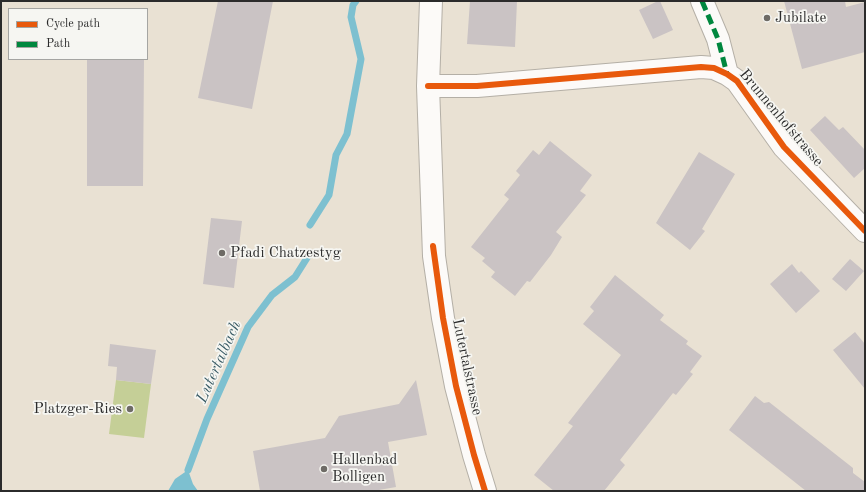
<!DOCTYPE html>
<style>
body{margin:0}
#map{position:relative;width:866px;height:492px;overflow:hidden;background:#e9e1d3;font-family:"Old Standard TT",serif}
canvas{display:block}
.frame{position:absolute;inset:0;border:2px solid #2b2b2b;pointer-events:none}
.legend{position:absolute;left:8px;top:8px;width:140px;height:52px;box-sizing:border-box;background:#f6f6f2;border:1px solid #a5a5a2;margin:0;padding:5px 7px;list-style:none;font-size:12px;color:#2b2b2b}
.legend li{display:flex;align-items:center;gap:8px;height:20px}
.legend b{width:20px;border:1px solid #a5a5a2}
</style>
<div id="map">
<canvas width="866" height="492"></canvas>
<div class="frame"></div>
<ul class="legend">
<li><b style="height:5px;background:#e8590c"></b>Cycle path</li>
<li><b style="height:5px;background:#00873e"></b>Path</li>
</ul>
</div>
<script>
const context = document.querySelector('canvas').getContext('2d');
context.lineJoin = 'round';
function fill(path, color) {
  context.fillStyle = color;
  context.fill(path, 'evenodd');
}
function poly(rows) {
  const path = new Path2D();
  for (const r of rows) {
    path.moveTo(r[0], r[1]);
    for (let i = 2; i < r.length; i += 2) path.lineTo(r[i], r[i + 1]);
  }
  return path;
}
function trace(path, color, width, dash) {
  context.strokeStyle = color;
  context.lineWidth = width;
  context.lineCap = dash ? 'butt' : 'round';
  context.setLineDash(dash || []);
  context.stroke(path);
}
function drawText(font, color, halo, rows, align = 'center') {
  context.font = font + ' "Old Standard TT",serif';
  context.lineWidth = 3.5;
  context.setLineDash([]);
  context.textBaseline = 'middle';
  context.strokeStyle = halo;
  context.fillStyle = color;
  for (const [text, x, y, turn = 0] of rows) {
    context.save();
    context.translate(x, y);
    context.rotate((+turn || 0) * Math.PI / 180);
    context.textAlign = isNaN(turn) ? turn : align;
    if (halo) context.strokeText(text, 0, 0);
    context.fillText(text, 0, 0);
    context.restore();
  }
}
const green = poly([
 [116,380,151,384,144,438,109,434]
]);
const water = poly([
 [188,470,193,484,198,491,168,491,175,479]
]);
const stream = poly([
 [310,225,329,195,336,155,347,134,361,59,351,17,353,5,356,1],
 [188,470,207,419,248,327,272,295,295,277,307,258]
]);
const building = poly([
 [218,1,273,1,252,109,198,98],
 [470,1,517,1,515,47,467,44],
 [658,1,660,1,673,30,653,39,639,10],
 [784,1,845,1,846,7,865,2,865,52,802,69],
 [87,59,144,59,143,186,87,186],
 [825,116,839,130,843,127,865,150,865,168,854,178,810,130],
 [550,141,592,175,580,191,586,195,556,232,562,237,551,255,530,282,527,281,515,296,491,277,495,272,482,261,485,258,471,247,509,199,504,195,520,175,516,171,533,150,539,155],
 [699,152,735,174,702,229,705,231,690,250,656,223],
 [211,218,242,221,234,288,203,284],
 [850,259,864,271,846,291,832,279],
 [792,264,799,273,801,271,820,291,796,313,770,284],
 [615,275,664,315,660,320,688,341,686,344,702,356,690,372,693,374,676,395,673,393,620,460,625,465,604,491,554,491,534,475,573,426,568,423,621,355,583,324,594,311,590,307],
 [855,332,865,344,865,389,833,350],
 [110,344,156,350,151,384,116,380,117,367,108,366],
 [416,380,427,435,388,442,396,487,373,491,260,491,253,451,325,438,339,416,399,404],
 [755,396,764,403,769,402,853,468,853,473,865,482,865,491,806,491,729,430]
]);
const minor = poly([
 [431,1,428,86,434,256,443,318,456,386,474,455,485,491],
 [702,1,718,39,727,74],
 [428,86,477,86,701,67,714,68,727,74,737,81,784,147,865,231]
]);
const quiet = poly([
 [702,1,718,39,727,74]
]);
const cycleway = poly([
 [428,86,477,86,701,67,714,68,727,74,737,81,784,147,865,231],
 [433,246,443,318,456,386,474,455,485,491]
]);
const markers = [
 [767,18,4,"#6e6b66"],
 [222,253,4,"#6e6b66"],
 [130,409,4,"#6e6b66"],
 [324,469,4,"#6e6b66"]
];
const poiNames = [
 ["Jubilate",775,18],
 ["Pfadi Chatzestyg",230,253],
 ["Platzger-Ries",122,409,"right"],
 ["Hallenbad",332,460],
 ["Bolligen",332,477]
];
const streetNames = [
 ["Brunnenhofstrasse",781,118,50],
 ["Lutertalstrasse",467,367,78]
];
const waterNames = [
 ["Lutertalbach",219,362,-66]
];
fill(green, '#c5cf97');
fill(water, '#7dc0d0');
trace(stream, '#7dc0d0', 7);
fill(building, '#cac3c4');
trace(minor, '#b4afa6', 24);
trace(minor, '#fcfaf8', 22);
trace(quiet, '#00873e', 5, [10, 5]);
trace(cycleway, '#e8590c', 6);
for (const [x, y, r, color] of markers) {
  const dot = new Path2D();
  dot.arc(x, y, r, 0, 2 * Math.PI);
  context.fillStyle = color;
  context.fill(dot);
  trace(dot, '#f6f6f2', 1.5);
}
drawText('15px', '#2b2b2b', '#f6f6f2', poiNames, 'left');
drawText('15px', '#2b2b2b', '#f6f6f2', streetNames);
drawText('italic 16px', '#385a64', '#f6f6f2', waterNames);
</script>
